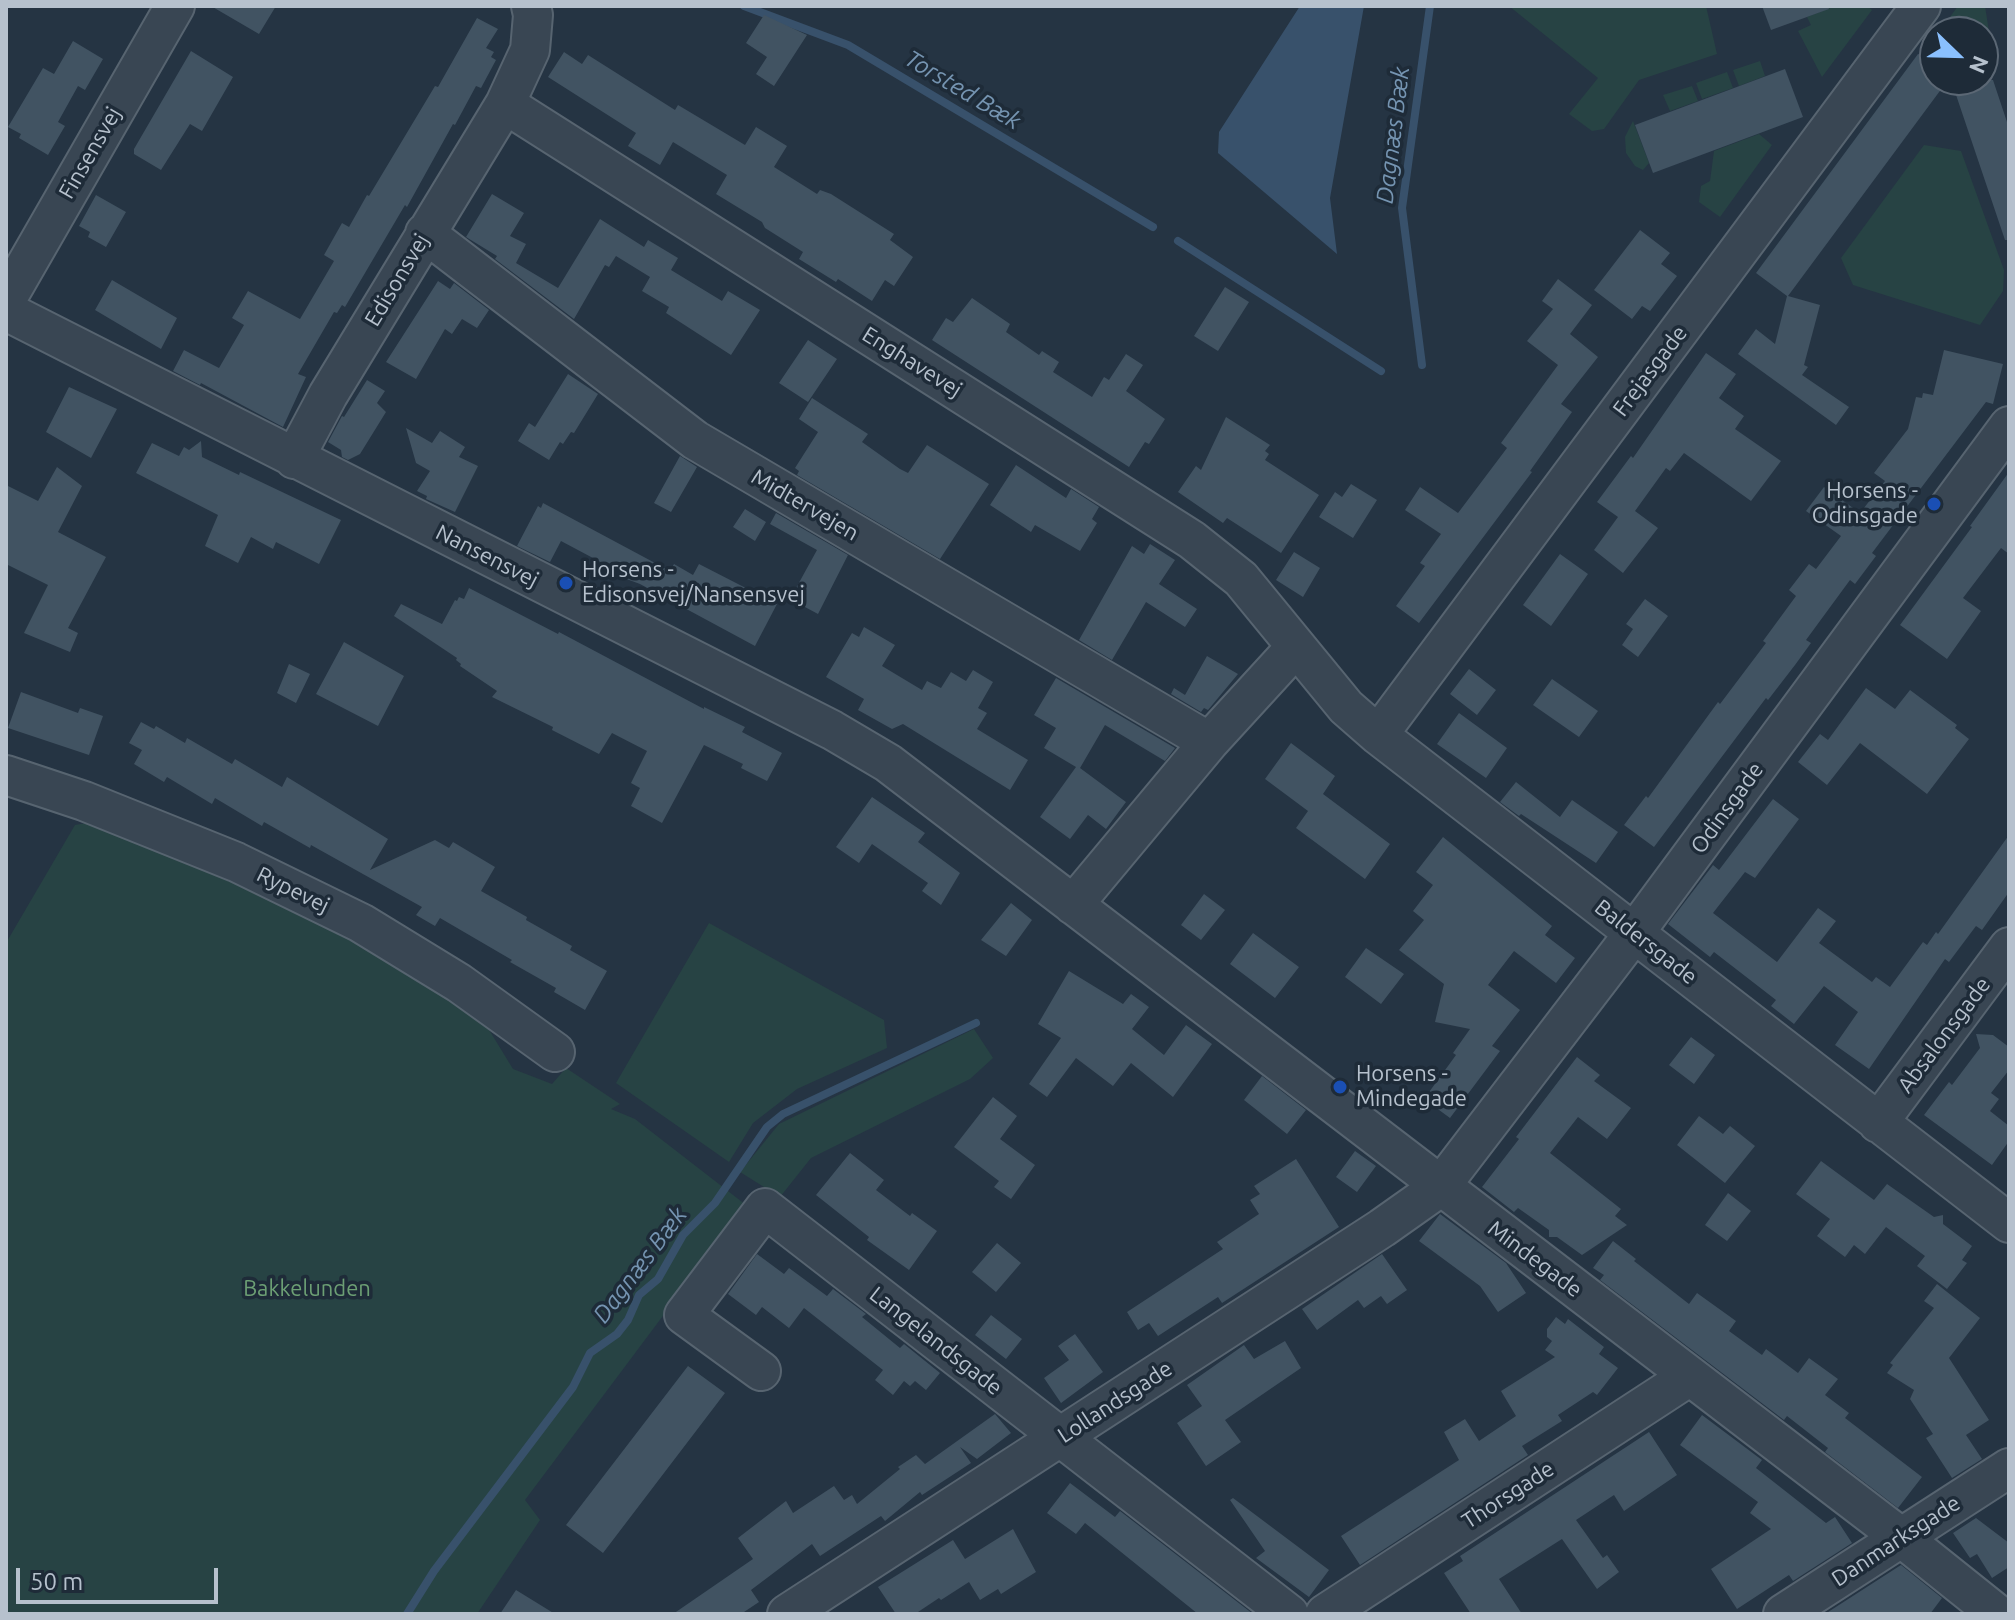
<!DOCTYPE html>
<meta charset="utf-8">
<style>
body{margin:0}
#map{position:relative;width:2015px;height:1620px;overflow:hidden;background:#253443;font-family:Ubuntu,sans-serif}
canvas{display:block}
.frame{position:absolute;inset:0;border:8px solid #b6c1cd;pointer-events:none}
.north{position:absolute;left:1919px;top:16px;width:80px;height:80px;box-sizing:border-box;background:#1e2b38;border:2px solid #5b6774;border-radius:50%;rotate:113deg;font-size:22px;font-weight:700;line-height:32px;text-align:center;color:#b6c1cd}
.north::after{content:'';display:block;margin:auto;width:28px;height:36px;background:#8ac0fe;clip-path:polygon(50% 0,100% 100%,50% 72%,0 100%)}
.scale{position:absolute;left:16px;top:1568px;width:202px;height:36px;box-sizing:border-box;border:4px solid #b6c1cd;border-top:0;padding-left:10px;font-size:24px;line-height:28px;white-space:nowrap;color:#b6c1cd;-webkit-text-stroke:6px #1e2b38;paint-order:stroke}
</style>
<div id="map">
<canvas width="2015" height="1620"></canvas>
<div class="frame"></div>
<div class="north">N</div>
<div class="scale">50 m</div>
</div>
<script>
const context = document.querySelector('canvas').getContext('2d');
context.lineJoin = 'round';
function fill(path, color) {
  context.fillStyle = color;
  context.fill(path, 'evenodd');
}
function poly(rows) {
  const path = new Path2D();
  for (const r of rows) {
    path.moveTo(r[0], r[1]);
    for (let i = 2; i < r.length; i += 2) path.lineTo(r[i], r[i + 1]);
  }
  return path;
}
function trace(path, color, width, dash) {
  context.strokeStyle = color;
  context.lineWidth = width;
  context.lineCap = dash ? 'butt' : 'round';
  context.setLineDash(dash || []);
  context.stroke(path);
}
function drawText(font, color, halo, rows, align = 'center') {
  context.font = font + ' Ubuntu,sans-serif';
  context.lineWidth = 7;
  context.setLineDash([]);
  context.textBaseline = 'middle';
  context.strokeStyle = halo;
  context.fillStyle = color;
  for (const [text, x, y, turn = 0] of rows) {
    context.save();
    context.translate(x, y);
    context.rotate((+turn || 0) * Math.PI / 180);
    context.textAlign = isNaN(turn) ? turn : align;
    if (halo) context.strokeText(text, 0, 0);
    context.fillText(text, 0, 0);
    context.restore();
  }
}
const green = poly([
 [1509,6,1706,6,1717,54,1639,80,1604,129,1592,131,1569,114,1598,78],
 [1835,6,1867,6,1872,10,1822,77,1798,31,1811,25,1807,17],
 [1958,6,1985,6,1989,32,1983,37,1983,32,1939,32],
 [1760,61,1765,76,1739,86,1733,70],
 [1727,72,1733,88,1702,99,1696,83],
 [1692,86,1698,101,1670,111,1663,95],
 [1633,121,1649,163,1643,170,1635,166,1626,153,1625,137],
 [1759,134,1772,145,1720,217,1699,202,1701,186,1710,181,1714,151],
 [1924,145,1961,151,2004,270,2003,291,1980,325,1853,285,1841,258],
 [92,822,266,895,407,966,483,1020,513,1069,552,1084,566,1068,620,1104,611,1109,635,1119,746,1205,525,1500,540,1520,477,1614,6,1614,6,943,75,825],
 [709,923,884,1020,887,1048,797,1089,753,1123,729,1162,616,1083],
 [974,1029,993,1058,970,1079,811,1158,780,1197,740,1172,779,1124]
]);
const water = poly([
 [1300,6,1364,6,1330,198,1337,254,1218,153,1219,132]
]);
const stream = poly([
 [744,6,848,45,1153,227],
 [1178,241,1381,371],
 [1422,365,1402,208,1430,6],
 [407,1614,434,1571,573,1387,590,1353,617,1334,628,1320,639,1295,658,1279,683,1235,715,1203,767,1127,783,1114,976,1023]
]);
const building = poly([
 [211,6,276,6,259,34],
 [1762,6,1828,6,1829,9,1771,30],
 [764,15,807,35,774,86,756,74,767,57,746,43],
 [477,18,498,29,486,48,494,52,491,57,496,60,481,88,476,86,455,125,453,124,407,207,405,205,345,307,342,305,337,313,334,312,298,374,306,377,283,427,201,383,200,385,173,371,184,350,219,368,244,325,232,318,248,291,300,319,334,261,324,255,342,223,349,227,367,195,369,196,435,86,438,87],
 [73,41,103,59,85,90,78,86,58,122,65,126,48,155,19,138,21,134,8,127,43,68,54,74],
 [191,51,233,77,202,131,190,124,161,170,134,154,134,149],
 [564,52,582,64,588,55,675,110,678,105,745,145,756,127,787,146,774,167,817,194,820,190,831,194,894,234,890,240,913,257,894,286,885,280,872,301,838,279,836,282,799,259,803,252,765,228,762,222,716,194,727,175,673,142,660,165,628,146,636,133,548,77],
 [1918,54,1935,57,1935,80,1948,80,1788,296,1820,305,1804,365,1808,367,1802,375,1849,407,1836,425,1738,354,1756,329,1775,344,1787,296,1756,273],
 [1785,69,1803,117,1653,173,1635,125],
 [1951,80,1993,80,2009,128,2009,240,2005,240],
 [492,194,524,213,510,236,526,244,516,263,558,288,600,219,644,247,648,240,678,258,671,270,722,301,728,291,760,310,731,355,666,313,669,307,642,291,650,277,616,256,609,267,605,265,574,319,495,259,497,256,466,237],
 [96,195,126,212,106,247,88,237,90,232,79,226],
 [1640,230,1670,253,1661,264,1677,276,1650,311,1642,306,1632,319,1594,290],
 [1558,279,1592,305,1570,334,1598,357,1561,404,1572,412,1530,471,1532,472,1419,623,1396,606,1425,566,1420,563,1441,534,1405,510,1420,487,1458,513,1507,448,1501,443,1558,365,1527,341,1553,309,1542,301],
 [112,280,177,318,161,349,95,310],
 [438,281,450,289,454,283,489,310,477,328,462,319,452,334,445,329,416,379,386,362],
 [1225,287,1249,302,1218,351,1194,336],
 [972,298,1010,324,1006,332,1039,355,1042,351,1059,362,1053,372,1092,397,1104,377,1109,380,1126,354,1143,365,1126,391,1165,419,1149,444,1145,442,1129,467,932,340,946,318,953,322],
 [808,340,837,359,808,402,779,383],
 [1944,350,2003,364,1993,404,1986,402,1872,553,1876,556,1855,584,1850,580,1806,640,1811,643,1795,665,1768,700,1766,698,1654,847,1624,825,1646,796,1648,798,1718,702,1720,704,1766,643,1763,641,1796,596,1789,590,1809,564,1816,569,1841,536,1806,511,1824,487,1860,513,1885,481,1874,473,1908,429,1916,397,1922,398,1923,393,1933,395],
 [1706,353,1736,374,1719,398,1744,416,1735,429,1781,461,1751,501,1684,453,1670,471,1666,468,1635,511,1658,528,1623,573,1594,550,1618,517,1597,502,1631,456,1633,458],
 [568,374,598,394,574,433,571,432,563,444,560,442,549,460,518,441,529,423,535,427],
 [367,380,385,391,377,403,386,412,360,454,348,460,342,457,341,450,328,442,342,416,344,417],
 [69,387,117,409,91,458,46,432],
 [812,398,868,434,862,442,900,469,908,473,927,445,989,484,940,559,797,475,799,471,795,468,818,432,799,419],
 [1226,417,1270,445,1265,451,1269,454,1265,460,1319,495,1281,553,1227,518,1223,523,1178,492,1196,466,1201,470],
 [406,428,432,443,440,431,465,447,459,457,478,466,455,512,426,499,427,496,417,491,430,471,416,463],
 [201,441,202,457,239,475,240,472,341,520,319,564,276,542,273,549,251,537,238,563,205,546,218,515,136,473,152,443,179,456,184,447,189,450],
 [680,456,697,467,671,512,654,503],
 [1016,465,1066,498,1071,489,1099,507,1092,519,1097,523,1080,551,1035,525,1031,532,990,505],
 [57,467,82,486,58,532,106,557,68,628,78,633,70,652,24,633,48,585,6,564,6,485,38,501],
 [2009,472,2009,554,2001,548,1963,598,1981,611,1947,659,1900,625,1972,527,1970,526],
 [1351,484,1377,500,1353,538,1319,517,1335,492,1342,497],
 [543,503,670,571,674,564,693,575,699,564,777,604,755,646,640,584,621,577,623,574,561,541,550,562,517,546,538,506,541,508],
 [745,509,766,522,755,541,733,527],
 [776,513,848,555,818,614,790,599,817,550,770,524],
 [1150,544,1175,560,1159,584,1197,609,1185,627,1146,602,1112,660,1079,640,1132,546,1144,554],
 [1294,552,1320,568,1303,597,1276,580],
 [1560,554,1588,574,1551,626,1523,605],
 [469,588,558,634,559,632,704,709,704,707,745,727,742,732,782,753,767,781,741,768,743,764,704,745,662,823,631,806,640,788,631,783,647,751,612,733,599,754,552,730,553,727,492,697,497,691,460,666,461,664,456,660,457,658,394,616,401,604,442,624,455,600,457,601,459,597,464,599],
 [1645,599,1668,616,1638,657,1622,645,1633,629,1626,624],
 [864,627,895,645,882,666,922,690,927,681,941,688,951,672,966,681,973,670,993,682,978,708,987,713,977,729,1028,760,1010,790,903,724,892,729,858,710,864,699,826,677,852,633,859,637],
 [344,642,404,676,378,726,316,694],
 [1207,656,1238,674,1208,710,1204,708,1201,712,1171,694,1174,688,1185,695],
 [289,664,310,674,296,703,277,693],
 [1469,669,1496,690,1477,715,1450,694],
 [1056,678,1175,748,1165,761,1105,725,1080,768,1126,802,1106,829,1088,815,1070,839,1040,817,1076,767,1044,748,1056,728,1034,715],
 [1552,679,1598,711,1579,737,1533,705],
 [1866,688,1895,709,1910,690,1957,725,1955,728,1969,739,1927,794,1860,743,1827,785,1798,762,1820,734,1828,740],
 [21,692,78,713,80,708,103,716,89,755,8,728],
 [1459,713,1507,748,1486,778,1437,744],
 [141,722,154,729,156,726,185,743,187,738,232,764,235,759,282,787,287,777,388,839,370,870,435,840,449,848,453,842,495,867,481,891,527,917,526,920,572,946,570,950,607,971,585,1010,554,992,556,988,510,962,512,960,440,918,435,926,416,915,422,907,311,845,310,848,264,822,262,826,215,798,212,804,167,777,164,782,134,764,142,750,129,743],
 [1291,743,1335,776,1323,794,1390,844,1365,879,1296,828,1308,811,1265,779],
 [1516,782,1560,817,1572,800,1618,832,1596,863,1521,814,1519,816,1500,802],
 [872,797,925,833,918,842,960,873,941,905,922,891,928,883,872,844,859,863,836,847],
 [1773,799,1799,819,1755,878,1745,872,1713,913,1777,962,1818,908,1836,921,1819,943,1872,982,1876,977,1890,987,1923,942,1927,945,1936,932,1938,934,2009,835,2009,892,1982,930,1976,926,1949,962,1945,959,1869,1069,1835,1045,1858,1012,1824,986,1794,1024,1771,1006,1776,1000,1714,952,1710,957,1668,924,1713,865,1719,870],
 [1443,837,1552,926,1545,935,1575,958,1556,983,1514,951,1488,985,1520,1010,1492,1046,1500,1051,1450,1118,1424,1099,1456,1055,1453,1053,1470,1029,1435,1022,1444,984,1399,950,1424,920,1413,911,1433,885,1416,872],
 [1204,894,1225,910,1201,940,1181,925],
 [1011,903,1032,920,1006,956,981,940],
 [1253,933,1299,967,1275,998,1230,964],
 [1366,948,1404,974,1381,1004,1345,977],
 [1069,971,1123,1004,1131,994,1149,1007,1132,1029,1164,1055,1186,1025,1212,1044,1173,1097,1131,1063,1113,1086,1076,1058,1047,1097,1029,1084,1061,1038,1038,1024],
 [1976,1034,1993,1035,2009,1047,2009,1070,1991,1093,1999,1099,1990,1111,2009,1126,2009,1141,1992,1165,1924,1115,1949,1082,1952,1085,1980,1048],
 [1691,1037,1715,1055,1694,1084,1669,1065],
 [1577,1057,1600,1075,1594,1081,1631,1108,1607,1139,1578,1117,1550,1153,1621,1209,1615,1216,1627,1225,1582,1255,1557,1237,1549,1237,1549,1230,1518,1208,1514,1212,1482,1187,1519,1139,1516,1137],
 [1262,1076,1306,1110,1287,1134,1244,1100],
 [993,1097,1017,1116,1000,1139,1035,1165,1011,1199,994,1187,999,1181,954,1147],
 [1699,1116,1723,1134,1730,1126,1755,1146,1725,1183,1677,1145],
 [1355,1151,1376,1166,1357,1192,1336,1177],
 [850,1153,884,1180,876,1190,910,1216,912,1213,937,1231,909,1270,867,1240,869,1237,816,1195],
 [1296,1159,1339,1227,1222,1303,1218,1297,1158,1336,1149,1323,1138,1330,1127,1312,1223,1249,1217,1242,1259,1214,1250,1200,1260,1194,1254,1186],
 [1821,1161,1874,1200,1887,1184,1934,1217,1943,1215,1943,1224,1972,1246,1962,1260,1967,1263,1947,1289,1917,1266,1925,1256,1886,1227,1865,1254,1854,1245,1845,1257,1817,1236,1830,1219,1796,1194],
 [1728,1193,1751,1211,1727,1241,1705,1225],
 [1440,1214,1506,1263,1526,1293,1498,1312,1480,1286,1419,1241],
 [1613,1241,1636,1259,1634,1261,1689,1304,1697,1293,1736,1321,1729,1331,1762,1355,1766,1349,1798,1373,1809,1358,1838,1379,1825,1395,1849,1413,1845,1418,1922,1477,1898,1508,1825,1452,1828,1448,1787,1416,1784,1420,1600,1280,1604,1275,1593,1268],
 [997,1243,1021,1263,996,1292,972,1272],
 [757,1254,784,1274,789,1268,827,1296,833,1289,866,1314,862,1317,900,1348,904,1344,940,1373,926,1390,915,1381,910,1386,904,1381,893,1395,875,1380,883,1370,804,1308,789,1328,762,1307,756,1315,728,1294],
 [1382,1254,1407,1290,1387,1304,1381,1296,1364,1308,1358,1300,1317,1330,1302,1309],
 [1937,1284,1980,1318,1949,1358,1989,1420,1966,1435,1982,1459,1952,1478,1926,1438,1933,1434,1910,1399,1914,1390,1887,1373,1893,1365,1890,1363,1934,1308,1924,1301],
 [991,1315,1022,1339,1006,1359,975,1335],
 [1556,1317,1565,1324,1568,1319,1604,1347,1599,1354,1618,1368,1597,1395,1593,1392,1558,1415,1562,1421,1522,1446,1528,1455,1360,1565,1341,1536,1459,1460,1444,1432,1465,1419,1479,1441,1516,1416,1501,1391,1555,1357,1545,1350,1552,1341,1547,1337,1547,1329],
 [1075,1334,1103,1372,1061,1403,1044,1378,1069,1360,1058,1346],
 [1285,1341,1301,1368,1225,1420,1241,1442,1206,1466,1177,1423,1202,1406,1187,1385,1244,1345,1254,1359],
 [688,1366,725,1393,603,1553,566,1525],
 [995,1414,1011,1433,977,1459,960,1447,971,1463,922,1495,920,1492,885,1521,881,1516,820,1556,812,1544,751,1590,759,1602,741,1614,673,1614,753,1559,738,1538,786,1501,793,1513,834,1486,844,1500,852,1495,857,1504,900,1469,898,1467,916,1455,925,1464],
 [1702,1415,1762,1460,1756,1468,1826,1523,1835,1517,1852,1543,1793,1581,1789,1575,1737,1609,1711,1569,1771,1529,1750,1513,1758,1502,1680,1445],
 [1649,1432,1677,1475,1624,1511,1614,1495,1576,1520,1603,1558,1607,1555,1619,1572,1597,1589,1562,1539,1499,1579,1522,1614,1471,1614,1444,1573,1463,1561,1460,1556],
 [1070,1483,1115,1517,1120,1511,1253,1614,1198,1614,1085,1523,1076,1534,1047,1513],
 [1233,1498,1329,1570,1309,1597,1256,1558,1265,1551,1230,1500],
 [1976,1518,2009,1543,2009,1567,1992,1578,1977,1554,1970,1558,1953,1533],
 [1013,1529,1036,1572,1001,1594,998,1589,980,1600,969,1582,941,1600,939,1598,915,1614,896,1614,878,1587,953,1540,965,1559],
 [1901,1565,1942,1598,1930,1614,1825,1614],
 [516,1590,555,1614,500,1614]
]);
const minor = poly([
 [505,104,1192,540,1241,579,1346,707,1378,735,2009,1223],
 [425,233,695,440,1209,742],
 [6,300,175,6],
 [6,311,832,730,888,763,1902,1538,1997,1614],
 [294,459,328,395,505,104,530,50,533,15,531,6],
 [1378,735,1921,6],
 [6,775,84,801,236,862,361,923,459,983,555,1052],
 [1073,905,1209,742,1296,647],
 [1878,1123,2009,947],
 [761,1371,684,1315,765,1208,1289,1614],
 [787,1614,1382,1228,1440,1187,1635,932,2009,426],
 [1325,1614,1690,1376],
 [1783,1614,2009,1468]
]);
const markers = [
 [1934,504,8,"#1a4fb4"],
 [566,583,8,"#1a4fb4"],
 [1340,1087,8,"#1a4fb4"]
];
const streetNames = [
 ["Finsensvej",90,153,-60],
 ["Edisonsvej",397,280,-59],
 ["Enghavevej",912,362,32],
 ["Frejasgade",1650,371,-53],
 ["Midtervejen",805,505,30],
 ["Nansensvej",487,556,27],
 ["Odinsgade",1727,808,-54],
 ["Rypevej",293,890,26],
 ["Baldersgade",1646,942,38],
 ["Absalonsgade",1944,1035,-53],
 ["Mindegade",1535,1259,37],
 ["Langelandsgade",936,1341,38],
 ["Lollandsgade",1115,1402,-33],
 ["Thorsgade",1508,1495,-33],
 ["Danmarksgade",1896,1541,-33]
];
const poiNames = [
 ["Horsens -",1918,491,"right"],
 ["Odinsgade",1918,516,"right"],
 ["Horsens -",582,570],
 ["Edisonsvej/Nansensvej",582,595],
 ["Horsens -",1356,1074],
 ["Mindegade",1356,1099]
];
const parkNames = [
 ["Bakkelunden",307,1289]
];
const waterNames = [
 ["Torsted Bæk",963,90,31],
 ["Dagnæs Bæk",1393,135,-83],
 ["Dagnæs Bæk",640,1265,-53]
];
fill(green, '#274344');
fill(water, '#38516b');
trace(stream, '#38516b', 8);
fill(building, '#415362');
trace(minor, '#576470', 42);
trace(minor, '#394653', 38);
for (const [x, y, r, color] of markers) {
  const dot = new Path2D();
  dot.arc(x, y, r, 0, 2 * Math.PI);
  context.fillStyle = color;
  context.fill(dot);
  trace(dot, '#1e2b38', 3);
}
drawText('22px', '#b6c1cd', '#1e2b38', streetNames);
drawText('22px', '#b6c1cd', '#1e2b38', poiNames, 'left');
drawText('22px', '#6c9f74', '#1e2b38', parkNames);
drawText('italic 24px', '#7594b1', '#1e2b38', waterNames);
</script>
